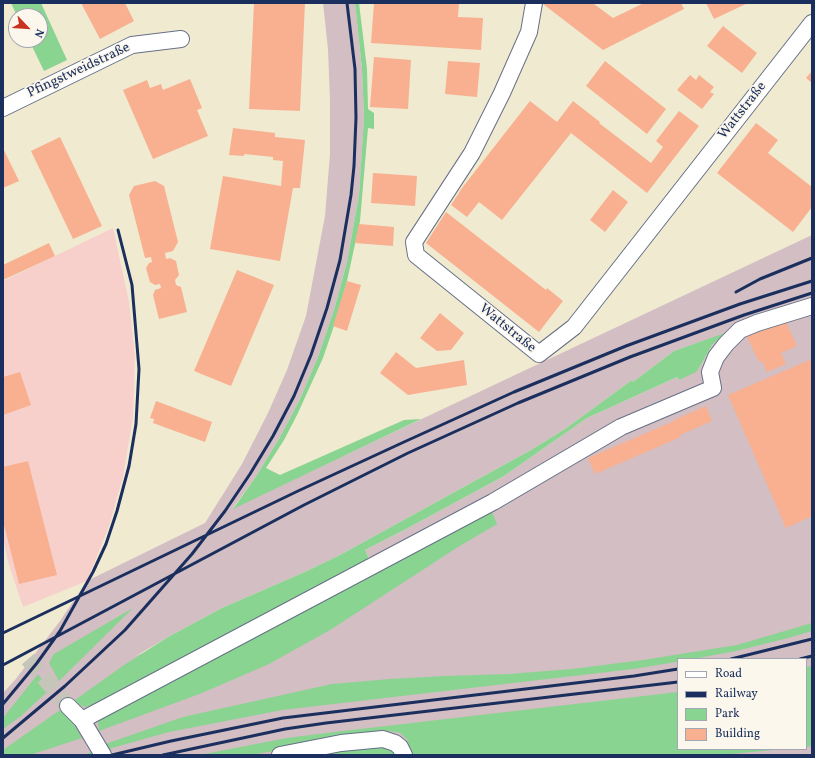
<!DOCTYPE html>
<meta charset="utf-8">
<style>
body{margin:0}
#map{position:relative;width:815px;height:758px;overflow:hidden;background:#f0ead1;font-family:Vollkorn,serif}
canvas{display:block}
.frame{position:absolute;inset:0;border:4px solid #1b2f5e;pointer-events:none}
.legend{position:absolute;left:677px;top:658px;width:130px;height:92px;box-sizing:border-box;background:#fbf7ec;border:1px solid #a1a7b3;margin:0;padding:5px 7px;list-style:none;font-size:12px;color:#1b2f5e}
.legend li{display:flex;align-items:center;gap:8px;height:20px}
.legend b{width:20px;border:1px solid #a1a7b3}
.north{position:absolute;left:8px;top:8px;width:40px;height:40px;box-sizing:border-box;background:#fbf7ec;border:1px solid #a1a7b3;border-radius:50%;rotate:115deg;font-size:11px;font-weight:700;line-height:16px;text-align:center;color:#1b2f5e}
.north::after{content:'';display:block;margin:auto;width:14px;height:18px;background:#c8321e;clip-path:polygon(50% 0,100% 100%,50% 72%,0 100%)}
</style>
<div id="map">
<canvas width="815" height="758"></canvas>
<div class="frame"></div>
<ul class="legend">
<li><b style="height:5px;background:#fff"></b>Road</li>
<li><b style="height:5px;background:#1b2f5e"></b>Railway</li>
<li><b style="height:11px;background:#89d490"></b>Park</li>
<li><b style="height:11px;background:#f8b090"></b>Building</li>
</ul>
<div class="north">N</div>
</div>
<script>
const context = document.querySelector('canvas').getContext('2d');
context.lineJoin = 'round';
function fill(path, color) {
  context.fillStyle = color;
  context.fill(path, 'evenodd');
}
function poly(rows) {
  const path = new Path2D();
  for (const r of rows) {
    path.moveTo(r[0], r[1]);
    for (let i = 2; i < r.length; i += 2) path.lineTo(r[i], r[i + 1]);
  }
  return path;
}
function trace(path, color, width, dash) {
  context.strokeStyle = color;
  context.lineWidth = width;
  context.lineCap = dash ? 'butt' : 'round';
  context.setLineDash(dash || []);
  context.stroke(path);
}
function drawText(font, color, halo, rows, align = 'center') {
  context.font = font + ' Vollkorn,serif';
  context.lineWidth = 3.5;
  context.setLineDash([]);
  context.textBaseline = 'middle';
  context.strokeStyle = halo;
  context.fillStyle = color;
  for (const [text, x, y, turn = 0] of rows) {
    context.save();
    context.translate(x, y);
    context.rotate((+turn || 0) * Math.PI / 180);
    context.textAlign = isNaN(turn) ? turn : align;
    if (halo) context.strokeText(text, 0, 0);
    context.fillText(text, 0, 0);
    context.restore();
  }
}
const built = poly([
 [113,228,129,302,135,356,133,417,123,477,109,526,87,581,23,607,8,562,3,538,3,281]
]);
const industrial = poly([
 [323,3,355,3,362,69,364,118,361,166,359,195,347,262,334,310,318,357,300,399,279,439,255,478,233,508,812,235,812,755,3,755,3,693,15,680,60,621,87,581,205,523,242,464,268,413,287,370,306,316,325,216,330,154,330,100,328,49],
 [724,334,712,345,699,368,679,380,677,377,587,418,504,476,406,529,365,550,370,560,136,656,168,637,222,608,307,571,340,555,531,450,565,429,632,380,633,382,674,351],
 [678,659,806,659,806,749,678,749]
]);
const green = poly([
 [11,3,41,3,67,60,44,71,29,40,40,40,40,16,17,16],
 [355,3,359,3,367,69,368,109,374,113,374,129,368,128,360,221,347,281,337,317,323,358,297,415,284,440,266,468,280,475,404,420,421,419,233,509,255,478,279,439,300,399,318,357,334,310,347,262,359,195,364,118,362,69],
 [725,333,712,345,699,368,696,372,679,380,677,377,587,418,504,476,406,529,365,550,370,561,98,704,84,707,78,704,75,700,124,665,168,637,222,608,307,571,340,555,531,450,565,429,632,380,633,382,674,351],
 [491,510,497,524,458,547,330,630,269,664,202,693,99,731,98,723,100,719],
 [133,608,59,681,49,663,54,654],
 [812,623,812,631,788,638,736,651,693,659,678,659,678,662,676,662,633,669,282,710,169,732,87,755,94,748,183,717,332,684,390,679,445,676,509,674,572,669,643,660,737,645],
 [812,666,812,746,806,747,806,667],
 [38,674,49,690,21,716,3,729,3,718],
 [678,692,678,749,784,749,720,755,412,755,407,739,400,733,390,731,250,755,199,755,287,738,326,733],
 [60,710,73,723,82,738,30,755,3,755,3,750],
 [380,746,391,750,397,755,303,755]
]);
const building = poly([
 [81,3,125,3,134,21,100,39],
 [254,3,305,3,300,111,249,109],
 [374,3,459,3,458,17,483,18,481,50,371,43],
 [543,3,597,3,594,4,613,18,644,3,681,3,684,9,603,50,543,4],
 [706,3,748,3,714,19],
 [723,26,757,53,742,73,707,46],
 [374,57,411,60,408,109,370,107],
 [448,61,480,63,477,97,445,94],
 [605,61,666,109,647,134,586,86],
 [812,71,812,83,806,78],
 [690,75,696,80,699,75,714,87,710,92,714,94,702,109,677,90],
 [190,79,202,108,197,110,208,136,153,159,123,90,147,80,150,88,161,84,163,90],
 [530,101,557,122,573,101,600,122,599,123,651,163,663,147,656,141,679,111,699,126,647,193,571,133,502,220,479,202,467,217,451,205,462,188],
 [756,123,778,140,768,153,812,187,812,207,793,232,717,173],
 [233,128,275,133,275,137,305,140,300,188,293,188,280,261,210,249,223,176,281,186,283,161,273,160,273,157,244,154,244,156,229,155],
 [60,137,102,226,73,239,31,151],
 [3,148,19,181,3,188],
 [373,173,417,176,415,206,371,203],
 [155,181,164,186,178,242,173,251,165,253,166,259,170,258,176,261,179,275,175,280,176,285,181,287,187,312,159,319,153,295,155,290,161,288,160,284,155,285,150,282,146,268,149,263,152,262,151,257,145,258,129,195,134,186],
 [613,190,628,202,605,232,590,220],
 [446,212,546,290,547,288,563,301,539,332,426,243],
 [359,224,394,227,393,246,355,243],
 [49,243,55,256,3,280,3,265],
 [237,270,274,285,231,386,194,371],
 [347,281,361,285,347,331,333,326],
 [440,313,464,333,451,350,437,351,420,338],
 [784,318,797,346,781,353,786,364,767,372,762,361,759,362,746,335],
 [396,352,416,368,464,360,467,385,408,395,380,373],
 [812,359,812,516,786,528,728,395],
 [20,372,31,405,3,415,3,377],
 [156,401,212,422,205,442,153,423,154,419,150,418],
 [706,406,712,421,680,435,681,437,595,474,588,458,674,421,674,420],
 [28,461,57,575,19,584,3,521,3,467]
]);
const minorTunnel = poly([
 [28,659,68,706]
]);
const minor = poly([
 [534,3,529,32,502,93,472,153,414,242,416,255,539,354,574,327,812,23],
 [3,108,132,45,181,39],
 [68,706,82,720,103,755],
 [82,720,493,502,621,427,713,388,710,372,716,357,726,344,740,330,757,323,812,306],
 [280,755,341,743,383,739,395,743,400,747,404,755]
]);
const rail = poly([
 [736,292,760,279,812,258],
 [3,633,298,491,404,442,514,392,626,346,740,304,812,281],
 [731,659,812,639],
 [800,659,812,656],
 [3,665,304,505,408,453,518,403,630,357,744,315,812,293],
 [3,704,37,663,60,631,93,572,106,544,117,511,129,466,136,424,139,369,132,285,118,230],
 [3,738,65,686,125,630,192,554,225,511,250,474,273,436,294,396,311,355,327,308,340,260,351,195,354,166,356,118,355,69,347,3],
 [112,755,171,741,283,718,634,676,678,669],
 [163,755,285,729,326,723,678,682]
]);
const streetNames = [
 ["Pfingstweidstraße",79,71,-25],
 ["Wattstraße",743,111,-52],
 ["Wattstraße",507,329,39]
];
fill(built, '#f7d0cc');
fill(industrial, '#d2bec3');
fill(green, '#89d490');
fill(building, '#f8b090');
trace(minorTunnel, '#c5c5ba', 16, [16, 8]);
trace(minor, '#667086', 18);
trace(minor, '#fff', 16);
trace(rail, '#1b2f5e', 3);
drawText('14px', '#1b2f5e', '#fbf7ec', streetNames);
</script>
